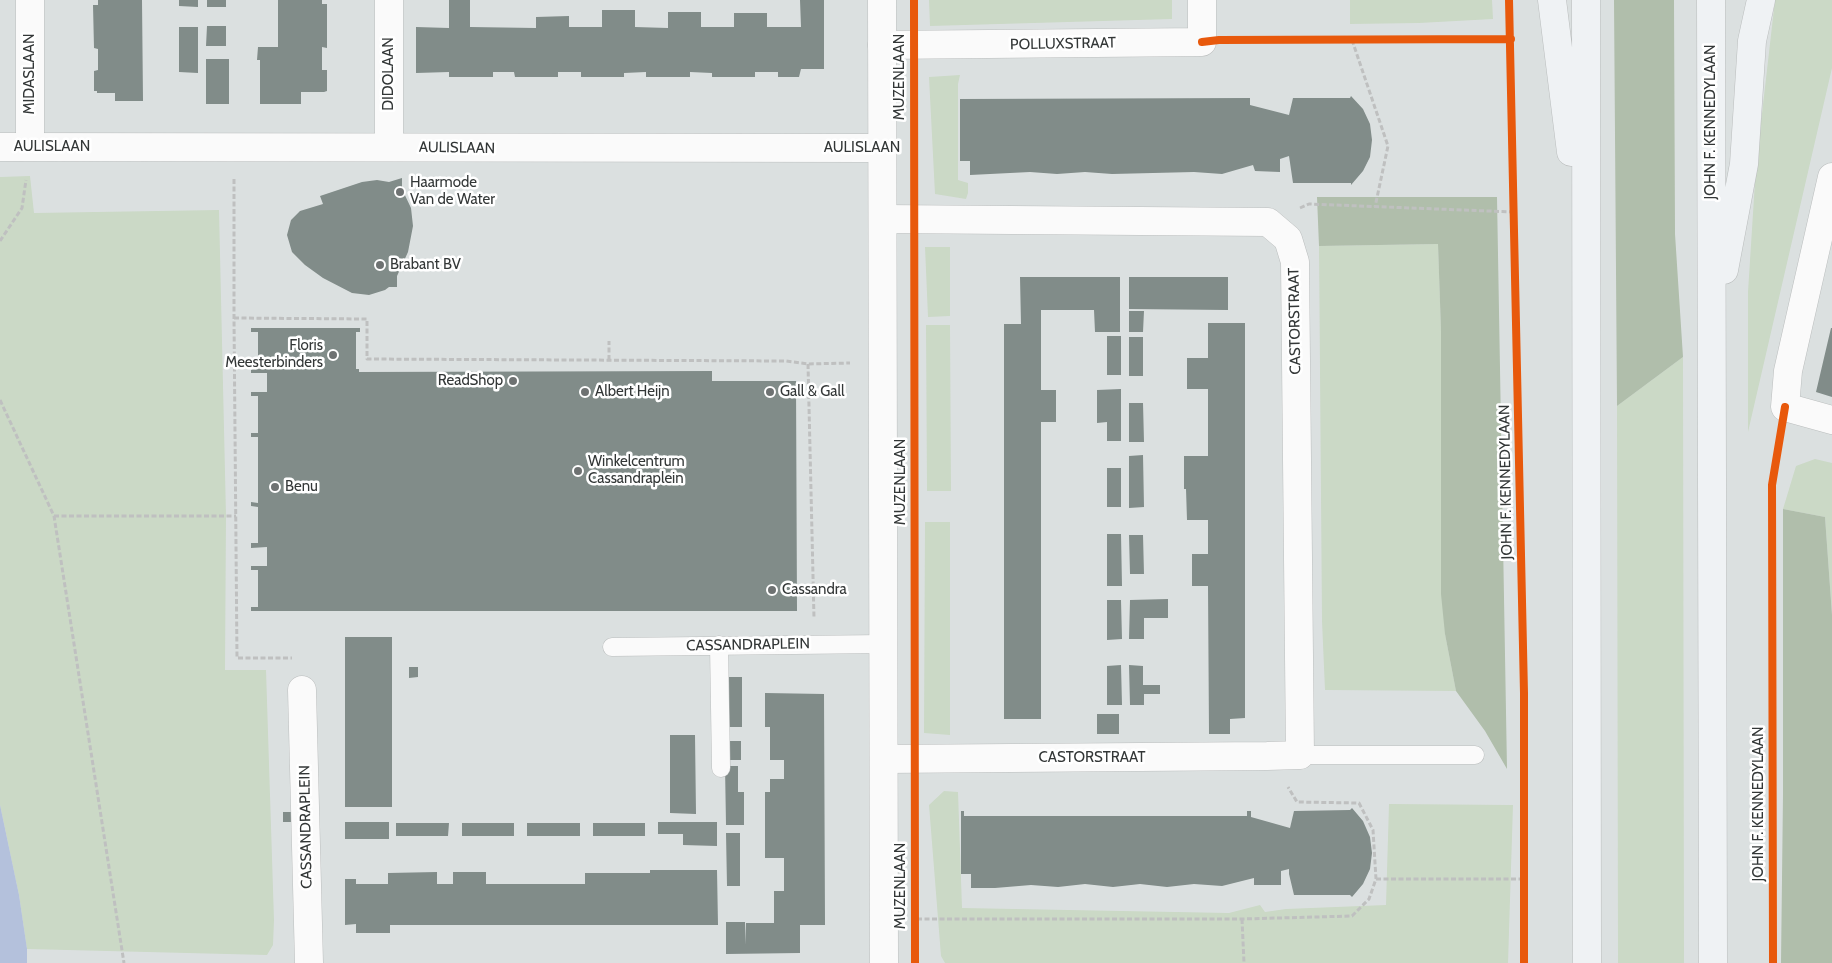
<!DOCTYPE html>
<style>
body{margin:0}
canvas{display:block;background:#dbe0e0}
</style>
<canvas width="1832" height="963"></canvas>
<script>
const context = document.querySelector('canvas').getContext('2d');
context.lineJoin = 'round';
function fill(path, color) {
  context.fillStyle = color;
  context.fill(path, 'evenodd');
}
function poly(rows) {
  const path = new Path2D();
  for (const r of rows) {
    path.moveTo(r[0], r[1]);
    for (let i = 2; i < r.length; i += 2) path.lineTo(r[i], r[i + 1]);
  }
  return path;
}
function trace(path, color, width, dash) {
  context.strokeStyle = color;
  context.lineWidth = width;
  context.lineCap = dash ? 'butt' : 'round';
  context.setLineDash(dash || []);
  context.stroke(path);
}
function drawText(font, color, halo, rows, align = 'center') {
  context.font = font + ' Cabin,sans-serif';
  context.lineWidth = 5;
  context.setLineDash([]);
  context.textBaseline = 'middle';
  context.strokeStyle = halo;
  context.fillStyle = color;
  for (const [text, x, y, turn = 0] of rows) {
    context.save();
    context.translate(x, y);
    context.rotate((+turn || 0) * Math.PI / 180);
    context.textAlign = isNaN(turn) ? turn : align;
    if (halo) context.strokeText(text, 0, 0);
    context.fillText(text, 0, 0);
    context.restore();
  }
}
const green = poly([
 [929,0,1172,0,1172,19,930,26],
 [1350,0,1492,0,1493,19,1419,23,1350,24],
 [1775,0,1832,0,1832,68,1748,432,1748,292,1756,166],
 [960,75,958,84,958,180,968,183,968,193,966,199,935,194,929,77],
 [30,176,34,213,219,210,226,516,225,670,266,670,274,920,273,945,267,955,27,949,19,895,0,805,0,177],
 [1438,244,1441,331,1445,634,1456,691,1325,690,1322,621,1319,246],
 [925,247,950,247,950,316,928,317],
 [926,325,950,325,951,491,927,491],
 [1683,357,1684,963,1618,963,1617,406],
 [1815,459,1832,463,1832,615,1825,517,1783,509,1796,466],
 [925,522,950,522,950,735,924,733],
 [944,791,958,792,962,908,1229,913,1260,905,1265,912,1286,909,1386,905,1389,804,1513,805,1508,963,945,963,941,956,929,805]
]);
const forest = poly([
 [1614,0,1674,0,1675,234,1683,357,1617,406],
 [1317,197,1497,197,1507,769,1485,731,1456,691,1445,634,1441,594,1441,331,1438,244,1319,246],
 [1783,509,1825,517,1832,615,1832,963,1781,963,1783,794]
]);
const water = poly([
 [0,805,19,895,27,949,27,963,0,963]
]);
const building = poly([
 [98,0,142,0,143,101,115,101,115,93,97,93,97,91,94,91,94,71,98,70,98,49,94,48,93,5,98,5],
 [179,0,198,0,198,7,179,6],
 [207,0,226,0,226,7,207,7],
 [278,0,322,0,322,4,327,4,327,48,322,47,322,70,327,70,327,91,324,92,301,92,301,104,260,104,260,60,257,60,258,47,278,47],
 [449,0,470,0,470,27,536,28,536,17,569,16,569,27,602,27,602,10,635,10,635,27,668,28,668,12,701,12,701,27,734,27,734,13,767,13,767,27,801,27,800,0,824,0,824,69,801,69,799,77,778,77,778,72,755,72,755,77,712,77,712,73,690,72,690,77,646,77,646,72,624,73,624,77,581,77,581,72,558,72,558,77,515,77,514,72,493,72,493,77,449,77,449,72,416,73,416,27,449,28],
 [207,26,226,26,226,46,206,46],
 [179,27,198,27,198,73,179,72],
 [206,59,229,59,229,104,206,104],
 [1351,96,1363,109,1370,124,1372,140,1370,157,1363,171,1351,185,1351,183,1293,183,1289,156,1280,159,1280,172,1255,171,1253,165,1222,174,1194,172,1112,174,1085,172,1057,174,1030,172,970,175,970,161,960,161,960,99,1250,98,1250,105,1289,115,1293,98,1350,98],
 [402,178,402,189,411,208,413,226,408,252,397,276,397,287,389,287,385,290,369,295,352,293,323,278,305,265,292,252,287,235,291,220,300,211,323,204,320,196,362,182,377,180,389,182],
 [1020,277,1120,277,1120,332,1095,332,1094,310,1041,310,1041,390,1056,390,1056,422,1041,422,1041,719,1004,719,1004,324,1021,324],
 [1129,277,1228,277,1228,310,1129,309],
 [1129,311,1144,311,1143,332,1129,332],
 [1208,323,1245,323,1245,718,1230,719,1230,734,1209,734,1208,586,1192,586,1192,554,1208,554,1208,520,1187,520,1186,489,1184,489,1184,456,1208,456,1208,389,1187,389,1187,358,1208,358],
 [251,328,360,328,360,332,356,332,356,369,359,369,359,372,712,371,712,381,796,381,797,611,251,611,251,607,258,607,258,570,251,570,251,566,267,566,267,547,251,548,251,543,258,543,258,507,251,506,251,502,258,503,258,437,251,437,251,433,258,433,258,396,251,396,251,392,267,392,267,373,251,373,251,370,258,369,258,332,251,332],
 [1831,328,1832,328,1832,397,1816,392],
 [1107,336,1121,336,1121,375,1107,375],
 [1129,337,1143,337,1143,376,1129,376],
 [1121,389,1121,441,1107,441,1107,422,1097,423,1097,390],
 [1129,403,1143,403,1144,442,1129,442],
 [1143,455,1144,507,1129,508,1129,456],
 [1107,468,1121,468,1121,507,1107,507],
 [1107,534,1121,534,1122,586,1107,586],
 [1129,535,1143,535,1144,574,1130,574],
 [1168,599,1168,618,1144,618,1144,639,1129,639,1130,600],
 [1107,600,1121,600,1122,639,1107,640],
 [345,637,392,637,392,807,345,807],
 [1121,665,1122,705,1107,705,1107,666],
 [1129,665,1143,666,1143,685,1160,685,1160,694,1144,694,1144,705,1130,705],
 [409,667,418,667,418,677,409,678],
 [725,677,742,677,742,727,725,727],
 [765,693,824,694,825,925,800,925,800,953,726,954,726,922,745,922,746,945,746,923,774,923,774,891,784,891,784,858,765,858,765,792,770,792,770,779,784,779,784,760,770,760,770,727,765,727],
 [1097,714,1119,714,1119,734,1097,734],
 [670,735,695,735,696,814,670,813],
 [726,741,741,741,741,760,726,760],
 [725,766,738,766,738,792,744,792,744,825,726,825],
 [1352,808,1363,821,1370,837,1372,853,1370,869,1363,884,1352,897,1350,895,1294,895,1289,874,1289,869,1281,871,1281,885,1254,885,1254,878,1222,886,1194,884,1167,887,1140,884,1113,887,1085,884,1058,887,1031,885,995,888,971,888,971,874,961,874,961,811,964,811,964,816,1247,816,1247,811,1251,811,1251,817,1290,828,1294,811,1350,810],
 [283,812,293,812,293,822,283,822],
 [345,822,389,822,389,839,345,839],
 [658,822,717,822,717,846,683,845,683,834,658,834],
 [396,823,449,823,448,836,396,836],
 [462,823,514,823,514,836,462,836],
 [527,823,580,823,580,836,527,836],
 [593,823,645,823,645,836,593,836],
 [726,833,740,833,740,886,727,886],
 [650,870,717,870,718,925,390,925,390,933,356,933,356,924,345,925,345,879,356,879,356,884,388,884,388,873,437,872,437,884,453,884,453,872,486,872,486,884,585,884,585,873,650,873]
]);
const path = poly([
 [1352,40,1388,146,1375,207],
 [234,179,234,318,237,658,292,658],
 [1300,208,1309,204,1514,212],
 [0,241,22,208,26,180],
 [234,318,367,319,367,359,786,361,808,364,850,363],
 [609,360,609,341],
 [808,364,814,618],
 [0,400,54,516,124,963],
 [54,516,236,516],
 [1376,879,1525,879],
 [917,919,1242,919,1352,916,1369,899,1376,879,1373,830,1359,803,1297,802,1288,787],
 [1242,919,1244,963]
]);
const service = poly([
 [719,645,721,768],
 [612,647,884,644],
 [1300,755,1475,755]
]);
const minor = poly([
 [882,45,1202,42,1202,0],
 [0,147,883,148],
 [30,147,30,0],
 [389,147,389,0],
 [1832,177,1788,371,1785,407,1832,420],
 [883,219,1268,222,1288,239,1295,262,1300,755,1267,756,884,759],
 [302,690,309,963]
]);
const tertiary = poly([
 [882,0,884,963]
]);
const primary = poly([
 [1552,0,1571,152],
 [1586,0,1587,963],
 [1711,0,1713,963],
 [1724,270,1744,164,1752,41,1761,0]
]);
const cycleway = poly([
 [914,0,915,963],
 [1509,0,1524,693,1524,963],
 [1202,42,1219,40,1511,39],
 [1773,963,1772,485,1785,407]
]);
const markers = [
 [400,192,5,"#6e7272"],
 [380,265,5,"#6e7272"],
 [333,355,5,"#6e7272"],
 [513,381,5,"#6e7272"],
 [585,392,5,"#6e7272"],
 [770,392,5,"#6e7272"],
 [578,471,5,"#6e7272"],
 [275,487,5,"#6e7272"],
 [772,590,5,"#6e7272"]
];
const streetNames = [
 ["POLLUXSTRAAT",1063,44,-1],
 ["MIDASLAAN",30,74,-90],
 ["DIDOLAAN",389,74,-90],
 ["MUZENLAAN",900,77,-90],
 ["JOHN F. KENNEDYLAAN",1711,122,-90],
 ["AULISLAAN",52,147],
 ["AULISLAAN",457,148,1],
 ["AULISLAAN",862,148],
 ["CASTORSTRAAT",1295,321,-91],
 ["MUZENLAAN",901,482,-90],
 ["JOHN F. KENNEDYLAAN",1506,482,-91],
 ["CASSANDRAPLEIN",748,645,-1],
 ["CASTORSTRAAT",1092,758],
 ["JOHN F. KENNEDYLAAN",1759,804,-90],
 ["CASSANDRAPLEIN",306,827,-91],
 ["MUZENLAAN",901,886,-90]
];
const poiNames = [
 ["Haarmode",410,183],
 ["Van de Water",410,200],
 ["Brabant BV",390,265],
 ["Floris",323,346,"right"],
 ["Meesterbinders",323,363,"right"],
 ["ReadShop",503,381,"right"],
 ["Albert Heijn",595,392],
 ["Gall & Gall",780,392],
 ["Winkelcentrum",588,462],
 ["Cassandraplein",588,479],
 ["Benu",285,487],
 ["Cassandra",782,590]
];
fill(green, '#cbd9c6');
fill(forest, '#b0beab');
fill(water, '#b4c1dc');
fill(building, '#818c89');
trace(service, '#bbbebe', 19);
trace(minor, '#bbbebe', 29);
trace(tertiary, '#bbbebe', 29);
trace(primary, '#babdbd', 29);
trace(path, '#bfc0c0', 3, [5, 2.5]);
trace(service, '#fafafa', 18);
trace(minor, '#fafafa', 28);
trace(tertiary, '#fafafa', 28);
trace(primary, '#eff2f4', 28);
trace(cycleway, '#e8590c', 8);
for (const [x, y, r, color] of markers) {
  const dot = new Path2D();
  dot.arc(x, y, r, 0, 2 * Math.PI);
  context.fillStyle = color;
  context.fill(dot);
  trace(dot, '#fff', 2);
}
drawText('15px', '#333737', '#fff', streetNames);
drawText('15px', '#333737', '#fff', poiNames, 'left');
</script>
